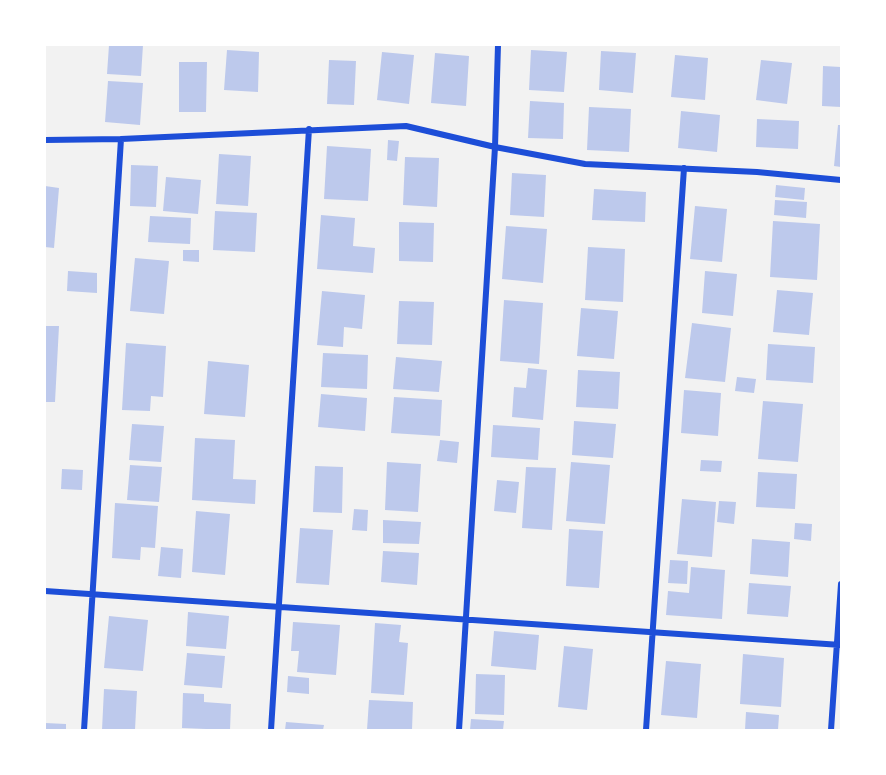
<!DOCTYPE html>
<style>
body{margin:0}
#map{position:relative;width:886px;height:775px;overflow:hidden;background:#f2f2f2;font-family:Mulish,sans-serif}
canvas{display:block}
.frame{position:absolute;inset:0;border:46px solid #fff;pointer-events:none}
</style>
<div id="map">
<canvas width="886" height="775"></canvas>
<div class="frame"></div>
</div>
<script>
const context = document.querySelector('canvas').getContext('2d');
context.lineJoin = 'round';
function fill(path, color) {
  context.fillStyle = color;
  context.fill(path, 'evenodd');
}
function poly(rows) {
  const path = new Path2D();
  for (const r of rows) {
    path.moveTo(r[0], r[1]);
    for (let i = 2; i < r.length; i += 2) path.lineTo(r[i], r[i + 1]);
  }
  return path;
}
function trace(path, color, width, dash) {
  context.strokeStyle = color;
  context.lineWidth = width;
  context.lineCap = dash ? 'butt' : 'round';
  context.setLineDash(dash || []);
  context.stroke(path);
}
const building = poly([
 [109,45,143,45,141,76,107,74],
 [227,50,259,52,258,92,224,90],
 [531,50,567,52,564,92,529,90],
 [601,51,636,53,633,93,599,90],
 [382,52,414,55,409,104,377,100],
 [435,53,469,56,466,106,431,103],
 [675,55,708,58,705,100,671,97],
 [329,60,356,61,354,105,327,104],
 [761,60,792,63,787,104,756,100],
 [179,62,207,62,206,112,179,112],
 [823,66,841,67,841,107,822,106],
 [108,81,143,83,140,125,105,122],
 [530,101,564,103,563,139,528,138],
 [589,107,631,109,629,152,587,150],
 [681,111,720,115,717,152,678,148],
 [757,119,799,121,798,149,756,147],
 [838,125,841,125,841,167,834,166],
 [388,140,399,141,397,161,387,160],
 [327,146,371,149,368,201,324,199],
 [219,154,251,156,248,206,216,204],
 [405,157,439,158,437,207,403,205],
 [131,165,158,166,156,207,130,206],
 [512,173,546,175,544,217,510,215],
 [166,177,201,180,198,214,163,211],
 [776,185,805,188,804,200,775,197],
 [45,186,59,188,54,248,45,247],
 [594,189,646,192,645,222,592,220],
 [775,200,807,202,806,218,774,215],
 [695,206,727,209,722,262,690,259],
 [215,211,257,213,255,252,213,250],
 [321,215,355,218,353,246,375,248,373,273,317,269],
 [150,216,191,218,190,244,148,242],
 [773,221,820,224,817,280,770,277],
 [399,222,434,223,433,262,399,261],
 [506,226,547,229,543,283,502,279],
 [588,247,625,249,623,302,585,300],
 [183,250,199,250,199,262,183,261],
 [135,258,169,261,164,314,130,311],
 [68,271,97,273,97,293,67,291],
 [705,271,737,274,733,316,702,313],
 [777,290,813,293,809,335,773,332],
 [322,291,365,295,362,329,344,327,343,347,317,345],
 [504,300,543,303,539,364,500,361],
 [399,301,434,302,432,345,397,344],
 [581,308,618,311,614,359,577,356],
 [692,323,731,328,725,382,685,378],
 [45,326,59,326,55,402,45,402],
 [126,343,166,346,163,397,151,396,150,411,122,410],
 [768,344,815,347,813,383,766,380],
 [323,353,368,355,367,389,321,387],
 [396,357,442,361,439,392,393,389],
 [208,361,249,365,245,417,204,414],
 [528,368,547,370,543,420,512,417,514,387,526,388],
 [578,370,620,372,618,409,576,407],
 [737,377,756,379,754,393,735,391],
 [684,390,721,393,718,436,681,433],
 [321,394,367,398,365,431,318,427],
 [394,397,442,400,440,436,391,433],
 [763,401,803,404,798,462,758,459],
 [574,421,616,424,613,458,572,455],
 [132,424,164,426,161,462,129,460],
 [493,425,540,428,538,460,491,457],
 [195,438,235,440,233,479,256,480,255,504,192,500],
 [440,440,459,442,457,463,437,461],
 [701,460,722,461,721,472,700,471],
 [387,462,421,464,418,512,385,510],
 [571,462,610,465,605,524,566,521],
 [130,465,162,467,159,502,127,500],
 [315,466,343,467,342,513,313,512],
 [526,467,556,468,552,530,522,528],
 [62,469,83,470,82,490,61,489],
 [758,472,797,474,795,509,756,507],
 [497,480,519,482,516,513,494,511],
 [682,499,716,502,712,557,677,554],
 [719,501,736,502,734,524,717,522],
 [115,503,158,506,155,548,141,547,140,560,112,558],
 [354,509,368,510,367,531,352,530],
 [196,511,230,514,225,575,192,572],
 [383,520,421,522,419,544,383,543],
 [795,523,812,524,811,541,794,539],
 [300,528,333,530,329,585,296,583],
 [569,529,603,531,599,588,566,586],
 [752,539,790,542,788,577,750,574],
 [161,547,183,549,181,578,158,576],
 [383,551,419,553,417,585,381,582],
 [670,560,688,561,687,584,668,583],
 [691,567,725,570,722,619,666,615,668,591,689,593],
 [749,583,791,586,788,617,747,614],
 [188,612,229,616,226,649,186,646],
 [109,616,148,620,143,671,104,668],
 [293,622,340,625,336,675,297,672,299,651,291,651],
 [375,623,401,625,399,642,408,643,404,695,371,693],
 [494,631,539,635,536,670,491,666],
 [564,646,593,649,587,710,558,707],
 [187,653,225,656,222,688,184,685],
 [743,654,784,658,781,707,740,704],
 [666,661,701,664,697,718,661,715],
 [476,674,505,675,504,715,475,714],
 [288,676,309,678,309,694,287,692],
 [104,689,137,691,135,730,102,730],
 [183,693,204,694,204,702,231,704,230,730,182,728],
 [369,700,413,702,412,730,367,730],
 [746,712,779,715,778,730,745,730],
 [471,719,504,721,503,730,470,730],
 [286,722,324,725,323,730,285,730],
 [45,723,66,724,66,730,45,730]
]);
const minor = poly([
 [45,140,121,139,406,126,495,147,585,164,757,172,841,180],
 [45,591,841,645],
 [84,730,121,139],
 [271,730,309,129],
 [459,730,495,147,498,45],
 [646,730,684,168],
 [831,730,841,584]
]);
fill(building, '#bdc9ec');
trace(minor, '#1d4ed8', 6);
</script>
